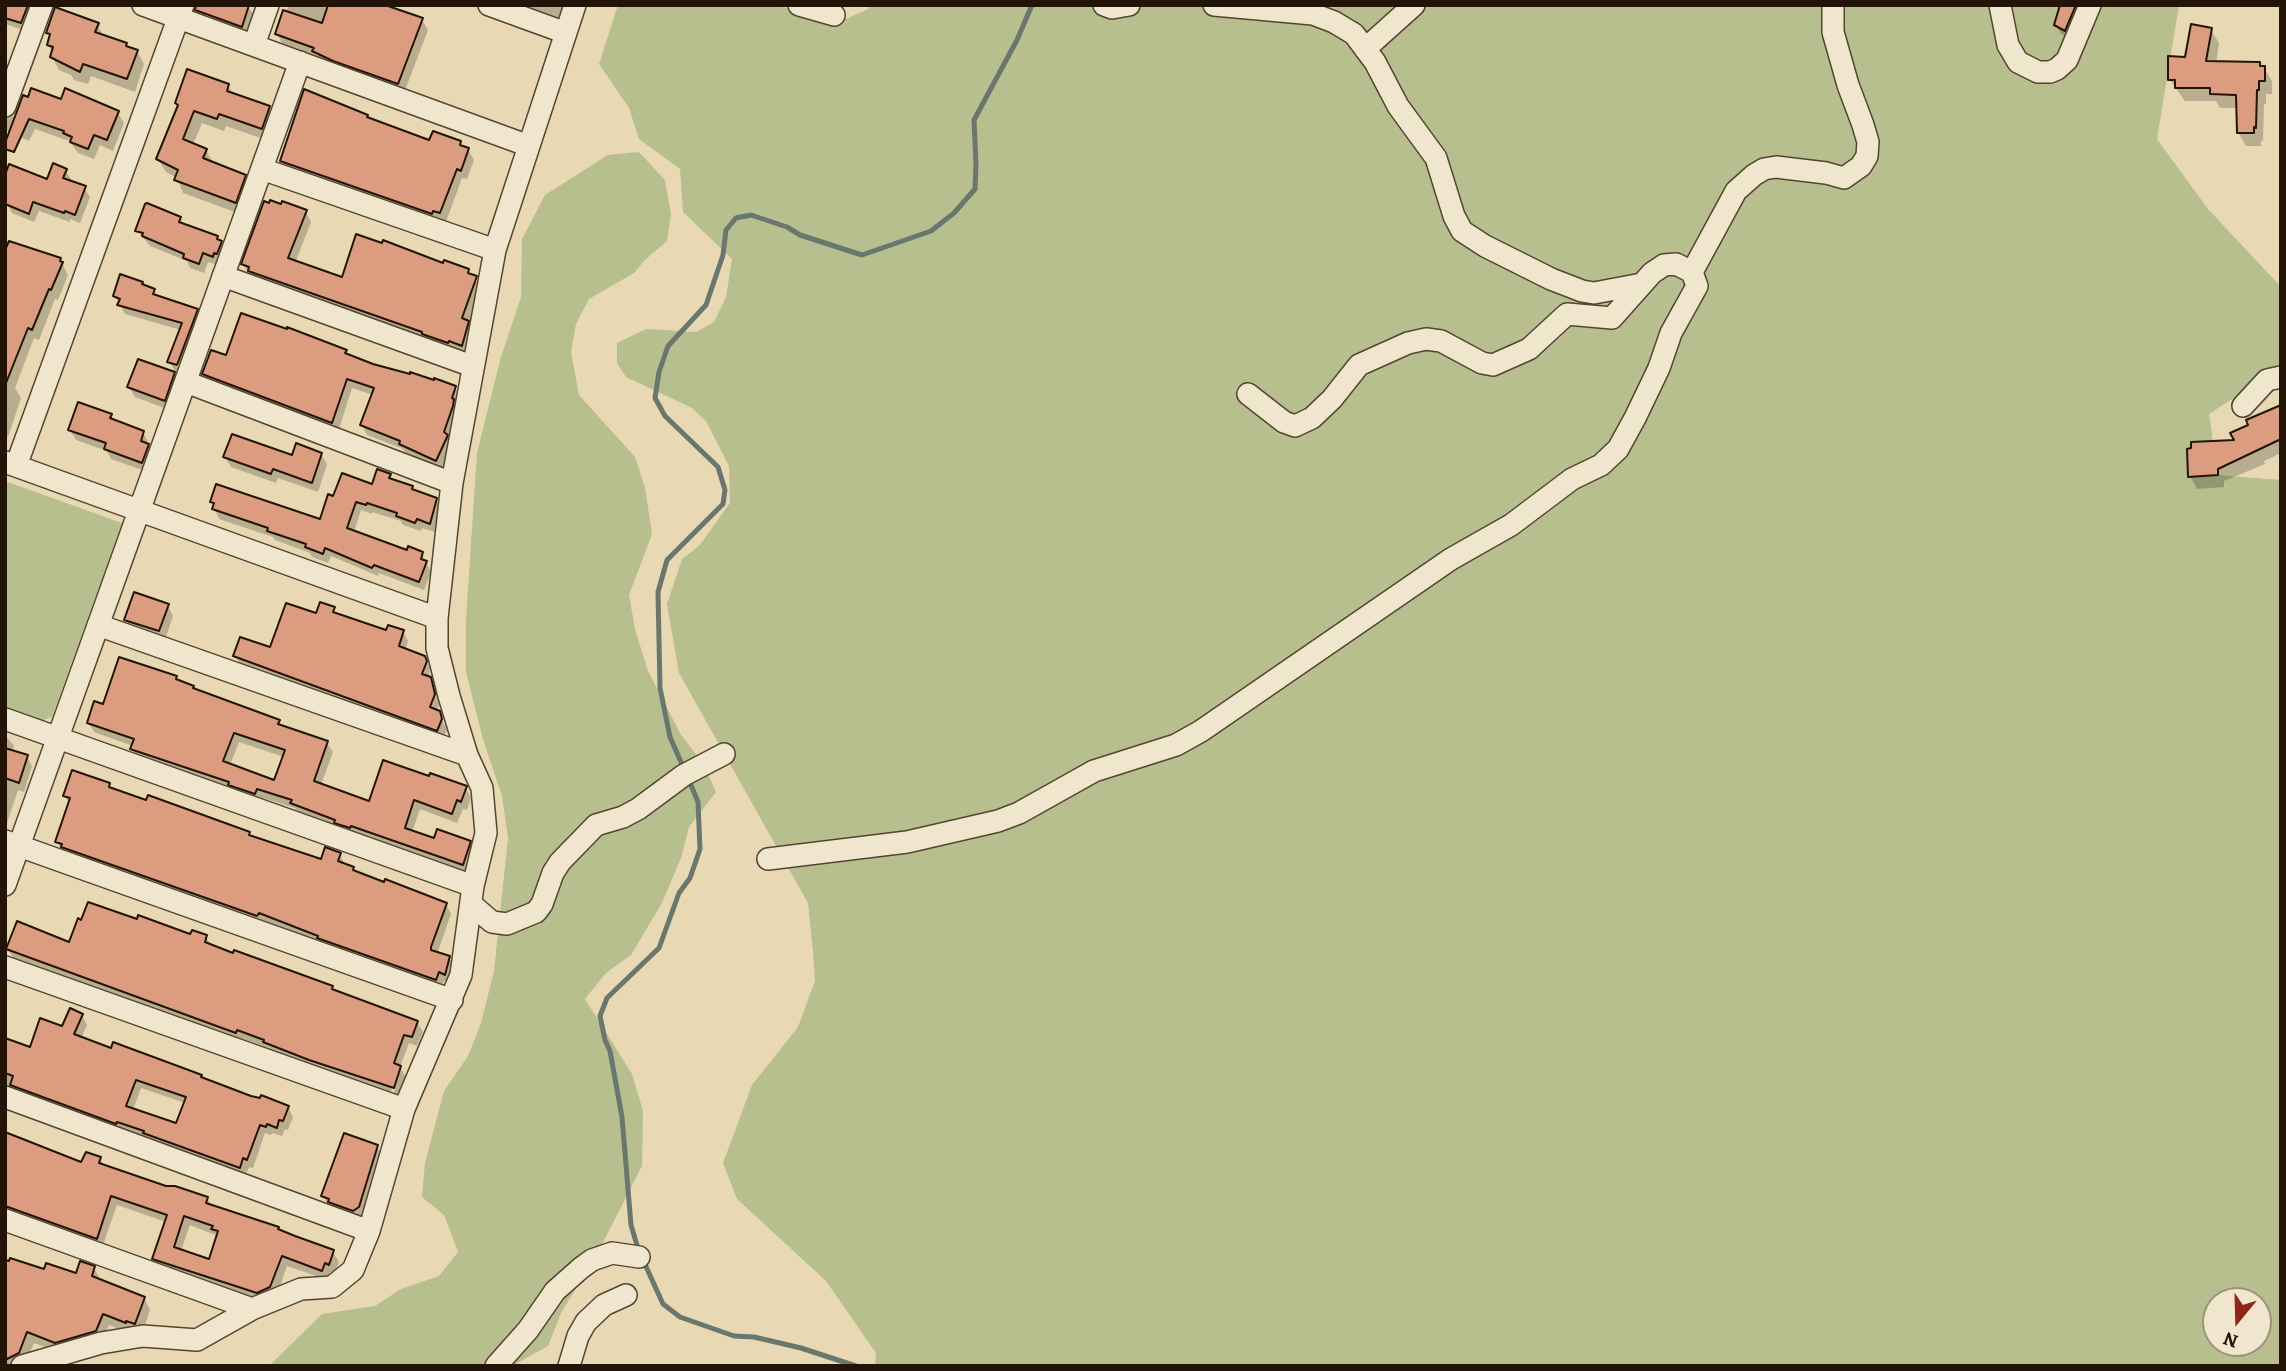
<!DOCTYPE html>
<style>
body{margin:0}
#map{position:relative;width:2286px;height:1371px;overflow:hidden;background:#e8d9b4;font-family:Alegreya,serif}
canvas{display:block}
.frame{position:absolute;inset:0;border:7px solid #221406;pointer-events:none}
.north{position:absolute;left:2202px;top:1287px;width:70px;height:70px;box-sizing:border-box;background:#f0e6ce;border:2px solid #9e927e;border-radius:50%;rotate:199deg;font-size:19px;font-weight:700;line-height:28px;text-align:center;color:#221406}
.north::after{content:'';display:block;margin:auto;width:24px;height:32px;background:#8f2418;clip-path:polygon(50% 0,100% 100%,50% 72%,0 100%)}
</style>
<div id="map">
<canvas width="2286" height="1371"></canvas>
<div class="frame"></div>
<div class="north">N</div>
</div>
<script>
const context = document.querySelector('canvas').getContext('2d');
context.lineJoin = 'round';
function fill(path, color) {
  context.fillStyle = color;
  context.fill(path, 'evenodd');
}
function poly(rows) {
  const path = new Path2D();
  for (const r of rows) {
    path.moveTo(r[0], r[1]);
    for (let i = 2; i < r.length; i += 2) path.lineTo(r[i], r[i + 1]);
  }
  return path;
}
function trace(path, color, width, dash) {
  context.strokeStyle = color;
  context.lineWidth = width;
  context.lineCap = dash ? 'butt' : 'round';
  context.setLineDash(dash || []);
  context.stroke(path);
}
const green = poly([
 [620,5,777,5,835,24,868,9,869,5,2179,5,2157,139,2208,209,2281,287,2281,367,2209,414,2218,475,2281,480,2281,1366,875,1366,876,1353,826,1281,737,1199,723,1163,752,1085,798,1027,815,981,813,953,808,903,679,673,667,604,682,559,699,546,730,503,729,466,706,421,692,408,626,377,617,363,617,343,646,329,696,332,714,322,726,297,732,259,683,212,680,169,639,139,629,108,599,64,617,8],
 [2216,1301,2258,1301,2258,1343,2216,1343],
 [639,152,665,180,671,214,667,241,645,260,634,273,589,299,576,324,571,352,579,395,635,457,645,488,652,534,629,595,635,629,648,671,681,735,703,763,716,792,689,827,681,858,662,903,631,955,606,973,585,999,632,1074,643,1111,642,1166,594,1260,562,1311,548,1346,512,1366,269,1366,322,1314,375,1306,401,1289,439,1276,458,1252,444,1215,422,1197,425,1163,444,1091,468,1056,481,1023,494,971,508,838,502,796,483,739,466,672,466,619,477,453,501,357,521,297,522,239,545,195,608,155],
 [5,481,122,523,52,717,38,722,5,709]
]);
const shadow = poly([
 [5,5,36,5,26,31,5,24],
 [289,5,381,5,422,20,428,30,404,93,320,61,317,56,282,43,277,33],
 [511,5,568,5,562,20,557,23],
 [2075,5,2081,15,2071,39,2061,34,2056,24],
 [248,6,254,16,247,35,218,25,212,16],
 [97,25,105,38,137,51,144,64,135,92,91,76,88,84,74,80,71,75,59,70,52,57,53,53,48,44,51,38,48,33],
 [2211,30,2219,43,2216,63,2259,63,2261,68,2264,68,2272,81,2272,94,2266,94,2266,104,2264,104,2263,141,2261,141,2261,146,2246,146,2238,132,2238,108,2220,108,2216,101,2185,101,2170,80],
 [228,86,234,95,269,108,277,121,269,141,226,126,224,131,202,123,193,145,206,150,214,164,244,176,252,189,243,215,183,193,177,178,166,172,158,159,179,108,176,103],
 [62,101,117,112,124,123,113,151,100,145,94,159,78,153,69,141,35,129,29,141,5,130,5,119],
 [369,120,430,142,460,143,463,148,468,150,474,160,467,179,462,178,446,222,288,171,282,161],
 [65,170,71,179,70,182,84,188,90,197,80,223,70,219,70,222,39,211,34,222,12,213,7,204],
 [306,212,311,222,295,263,343,279,444,265,468,271,481,287,469,325,473,332,468,355,249,274,243,264],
 [180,218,184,226,217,238,221,242,226,252,218,265,208,262,204,273,190,268,187,261,150,246,137,230],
 [5,245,60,260,68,275,58,300,55,299,39,340,34,338,15,388,21,398,8,437,5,436,5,296,7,291,5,290],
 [142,283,144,287,154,290,158,297,196,310,202,319,185,366,175,362,175,366,184,369,182,373,175,371,169,361,181,330,125,314,115,296],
 [345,351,349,357,373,366,455,387,460,397,452,446,441,469,406,454,403,449,367,435,362,425,373,395,352,388,338,432,210,383,204,373,228,358],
 [174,374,179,383,170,410,135,397,129,387],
 [2281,407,2281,453,2264,461,2265,464,2224,481,2224,487,2197,489,2190,476],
 [111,416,114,422,143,432,154,455,148,472,111,459,107,451,76,440,70,430],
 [321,454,327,464,318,492,278,478,276,483,231,467,225,457,293,458],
 [390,475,393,481,436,500,441,509,435,532,422,528,421,531,403,525,401,521,372,512,372,514,361,510,354,532,408,553,422,554,431,572,424,590,379,573,378,576,331,556,328,563,312,557,310,553,275,540,273,537,219,519,212,502,321,521,334,498,374,486],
 [168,606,173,616,165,640,132,630,126,620],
 [334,609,337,615,388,632,403,632,408,641,405,651,424,657,430,667,429,678,435,688,439,705,437,711,447,730,443,739,241,665,235,656,271,650,317,616],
 [176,677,179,682,193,687,195,690,278,722,281,727,327,743,333,752,321,785,370,803,466,788,471,798,467,810,463,809,457,823,420,809,412,832,435,840,469,842,475,852,469,874,298,813,295,808,263,798,261,803,137,759,132,749,133,746,94,732,89,723,104,706],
 [239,742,284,757,275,782,230,765],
 [5,735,14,746,12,752,27,757,32,766,24,792,18,790,5,829],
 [109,784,112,790,249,834,251,837,322,861,339,854,345,864,355,872,446,904,451,914,437,954,449,958,455,968,450,983,444,981,441,989,264,922,263,925,62,851,57,842,70,805,65,796],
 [138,921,192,937,206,937,212,947,332,987,334,992,417,1022,423,1032,417,1046,409,1043,390,1094,271,1052,269,1048,243,1039,242,1042,13,958,8,949,70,944],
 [82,1015,87,1025,81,1039,201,1076,203,1080,250,1097,288,1107,293,1117,288,1130,285,1129,282,1136,272,1133,271,1135,265,1133,253,1168,249,1167,245,1177,5,1092,5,1049,31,1049],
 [141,1088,185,1103,177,1125,133,1110],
 [401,1069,406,1077,399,1097,393,1095],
 [5,1134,82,1164,100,1159,105,1167,166,1188,207,1198,212,1207,278,1228,279,1231,333,1252,339,1262,335,1274,330,1272,328,1280,287,1266,276,1298,264,1302,160,1269,154,1259,166,1222,117,1205,102,1248,5,1214],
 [190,1225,218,1236,210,1261,181,1251],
 [377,1147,383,1157,364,1217,359,1220,329,1206,323,1196],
 [5,1262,45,1272,77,1276,94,1268,101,1280,144,1298,150,1310,142,1334,132,1334,109,1325,103,1342,63,1354,34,1343,25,1365,5,1366]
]);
const stream = poly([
 [684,769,670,737,660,688,658,592,667,560,723,504,725,490,718,467,665,416,655,398,659,372,668,346,706,305,723,255,726,230,736,218,751,215,787,227,800,235,862,255,931,231,954,213,975,189,976,164,974,120,1017,40,1032,5],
 [639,1252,631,1225,622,1117,610,1051,605,1040,600,1016,607,998,659,948,679,893,690,878,700,849,698,802,688,778],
 [643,1260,663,1304,680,1317,734,1336,754,1337,801,1348,856,1366]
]);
const building = poly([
 [5,5,28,5,21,23,5,18,5,5],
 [196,5,249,5,242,27,195,10,196,5],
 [328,5,385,5,423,18,398,84,333,61,312,51,314,48,275,34,283,10,322,23,328,5],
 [2060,5,2076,5,2065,31,2054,25,2060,5],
 [55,7,99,23,95,32,127,43,126,46,138,50,127,79,83,64,80,72,50,57,53,47,47,45,50,34,46,33,55,7],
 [2191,24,2212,28,2206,61,2260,62,2260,66,2265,66,2265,81,2259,81,2259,90,2257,90,2256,128,2254,127,2254,133,2237,133,2236,95,2210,94,2210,88,2175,88,2175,80,2168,80,2168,56,2185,57,2191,24],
 [187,69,229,84,227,91,270,106,262,129,219,114,217,119,194,111,183,139,207,149,203,158,246,175,236,203,174,180,178,170,156,159,178,105,175,103,187,69],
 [31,88,61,99,65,88,119,111,107,140,94,135,88,149,70,142,72,137,63,133,64,131,29,119,14,152,5,149,5,143,23,95,28,97,31,88],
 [304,89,368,115,367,117,429,140,433,131,461,141,460,145,469,148,461,171,457,169,440,213,433,211,432,214,280,161,304,89],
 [53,163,67,169,63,178,86,186,75,215,65,211,64,213,33,202,29,214,5,204,5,175,9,164,47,179,53,163],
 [270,200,281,204,282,201,307,210,288,258,342,277,356,234,382,243,383,240,443,263,444,260,469,269,468,273,477,276,462,318,469,321,462,346,449,341,448,343,422,334,422,332,248,271,249,267,241,264,264,201,269,203,270,200],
 [147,203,181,217,179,222,218,236,217,239,222,241,217,254,214,253,213,257,203,253,199,264,183,258,184,254,142,236,143,233,135,231,145,204,147,203],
 [9,241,61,258,60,261,63,262,51,290,49,289,32,330,28,328,6,383,5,250,9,241],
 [120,274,143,282,142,284,155,289,153,294,198,309,177,365,167,362,182,323,117,305,120,299,113,296,120,274],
 [241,313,287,329,287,327,347,350,345,353,373,364,410,374,410,372,434,380,434,378,456,386,452,398,454,399,453,406,444,432,448,435,436,461,399,444,400,441,360,425,374,388,347,379,332,423,202,374,211,350,226,355,241,313],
 [138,359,175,372,165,401,127,387,138,359],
 [78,402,112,414,110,418,144,431,141,441,149,444,142,463,104,449,106,443,68,430,78,402],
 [2281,405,2281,439,2218,469,2218,475,2188,477,2187,449,2191,448,2191,442,2234,440,2230,433,2248,425,2246,420,2281,405],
 [232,434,292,455,296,443,322,453,312,483,273,469,271,474,223,457,232,434],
 [377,469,391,474,389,478,413,486,412,489,437,498,430,524,417,519,415,523,396,516,397,513,367,503,366,505,356,502,347,528,407,550,408,546,423,552,421,559,427,561,419,582,374,565,372,568,325,548,323,554,305,547,306,544,267,531,268,528,212,509,214,503,210,502,216,484,320,519,328,494,333,496,342,473,372,484,377,469],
 [134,592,169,604,159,631,124,620,134,592],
 [320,602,335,607,333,612,386,630,388,625,404,630,399,646,425,656,427,661,422,674,431,677,435,694,430,707,440,711,442,719,437,731,233,656,240,637,270,647,286,603,316,613,320,602],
 [119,657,177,676,176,679,194,686,193,688,280,720,278,724,328,741,314,781,369,801,383,760,429,776,430,773,467,786,461,802,457,800,452,814,414,800,405,828,434,838,437,829,471,841,463,865,351,826,350,828,334,823,335,820,290,803,292,800,257,789,255,794,228,785,229,782,130,749,134,739,87,723,94,701,103,704,119,657],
 [234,733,285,750,274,780,223,761,234,733],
 [5,748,28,755,19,783,5,778,5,748],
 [72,770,110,783,109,787,146,800,148,795,250,832,249,835,321,859,325,847,341,853,338,861,354,867,353,870,384,882,385,879,447,903,431,947,431,950,450,956,445,975,439,972,436,980,317,938,318,936,259,913,257,916,61,847,62,844,55,842,70,798,63,796,72,770],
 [88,902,137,919,138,915,190,934,192,930,207,935,205,942,233,953,234,950,333,986,332,989,418,1021,412,1037,404,1035,394,1063,401,1066,394,1088,309,1060,263,1042,264,1040,237,1030,236,1033,222,1028,6,949,17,921,69,942,78,918,81,920,88,902],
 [70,1008,83,1014,74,1034,111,1048,113,1042,202,1075,201,1077,251,1096,260,1098,261,1095,289,1106,283,1121,279,1120,277,1128,267,1124,266,1127,260,1125,247,1160,243,1158,240,1168,143,1133,144,1131,117,1122,116,1124,10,1085,13,1076,5,1073,5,1038,30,1047,40,1018,62,1026,70,1008],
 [136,1080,186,1097,176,1123,126,1106,136,1080],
 [5,1132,81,1162,86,1152,101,1157,99,1163,166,1186,175,1186,208,1197,206,1203,279,1227,278,1229,295,1236,334,1250,329,1265,325,1263,322,1271,282,1256,270,1287,257,1293,152,1259,167,1215,111,1196,97,1239,5,1206,5,1132],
 [184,1216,213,1226,211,1229,218,1231,209,1259,174,1247,184,1216],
 [344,1133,378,1145,359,1207,353,1211,328,1202,329,1199,321,1196,344,1133],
 [10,1258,44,1269,46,1263,76,1273,80,1261,95,1266,92,1276,145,1297,135,1324,126,1321,126,1323,103,1314,96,1331,55,1343,27,1332,19,1353,5,1360,5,1260,9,1261,10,1258]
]);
const minor = poly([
 [143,5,529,146],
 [489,5,566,33],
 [799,5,834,15],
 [1104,5,1112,8,1129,5],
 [1214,5,1313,14,1334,22,1354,34,1375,62,1398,106,1436,158,1454,216,1462,231,1485,246,1551,279,1582,291,1594,293,1642,284],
 [2000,5,2008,45,2018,62,2038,72,2050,72,2057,69,2067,60,2090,5],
 [254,45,268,5],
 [1365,49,1414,5],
 [5,106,42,5],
 [262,169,495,250],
 [1692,272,1736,191,1754,175,1764,169,1776,167,1826,173,1844,178,1861,166,1867,156,1868,142,1863,125,1848,85,1833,32,1833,5],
 [223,276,472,366],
 [186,382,452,483],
 [2243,406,2267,380,2281,377],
 [5,462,437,618],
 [16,466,183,5],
 [98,625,467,755],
 [5,719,473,886],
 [5,841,452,1000],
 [768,859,907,842,998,821,1019,813,1094,771,1176,745,1201,731,1451,559,1511,525,1572,479,1601,465,1618,449,1635,418,1659,368,1671,333,1697,286,1692,272,1676,264,1664,265,1652,273,1612,318,1567,314,1529,349,1493,365,1482,363,1441,341,1426,339,1408,343,1359,365,1332,399,1312,418,1295,426,1284,422,1248,394],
 [5,885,300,62],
 [471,904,492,922,507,924,536,912,542,904,553,873,560,862,596,825,623,817,638,809,684,775,724,754],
 [5,967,404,1109],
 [5,1097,369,1231],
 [5,1220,252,1309],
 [22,1366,101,1343,143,1336,197,1340,252,1309,301,1289,332,1287,353,1270,369,1231,404,1109,461,975,473,886,486,833,482,788,467,755,449,696,437,648,437,618,452,483,495,250,575,5],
 [496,1366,528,1330,555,1291,581,1268,592,1260,612,1253,639,1257],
 [569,1366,578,1336,586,1322,604,1305,626,1295]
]);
fill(green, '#b6bf8d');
fill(shadow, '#0003');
trace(stream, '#69776e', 5);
fill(building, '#dc9c7f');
trace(building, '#221406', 2);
trace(minor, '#544532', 24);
trace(minor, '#f0e6ce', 21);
</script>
